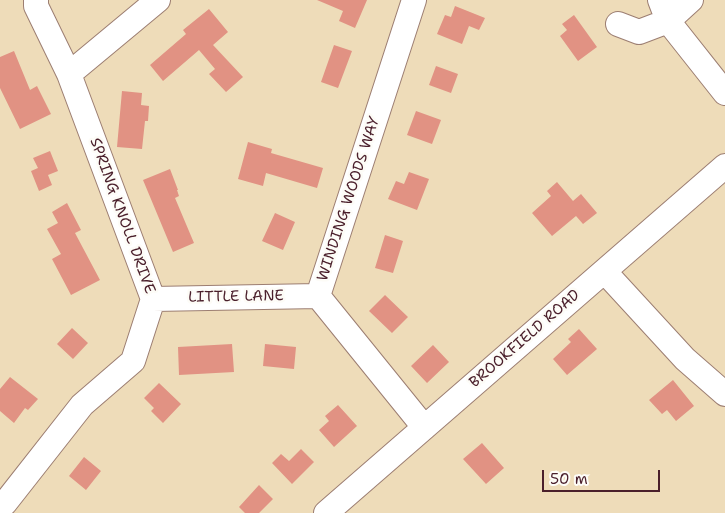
<!DOCTYPE html>
<style>
body{margin:0}
#map{position:relative;width:725px;height:513px;overflow:hidden;background:#eedcb9;font-family:"Shantell Sans",sans-serif}
canvas{display:block}
.scale{position:absolute;left:542px;top:470px;width:118px;height:22px;box-sizing:border-box;border:2px solid #4a1f2b;border-top:0;padding-left:6px;font-size:15px;line-height:18px;white-space:nowrap;color:#4a1f2b;-webkit-text-stroke:4px #fdfcf7;paint-order:stroke}
</style>
<div id="map">
<canvas width="725" height="513"></canvas>
<div class="scale">50 m</div>
</div>
<script>
const context = document.querySelector('canvas').getContext('2d');
context.lineJoin = 'round';
function fill(path, color) {
  context.fillStyle = color;
  context.fill(path, 'evenodd');
}
function poly(rows) {
  const path = new Path2D();
  for (const r of rows) {
    path.moveTo(r[0], r[1]);
    for (let i = 2; i < r.length; i += 2) path.lineTo(r[i], r[i + 1]);
  }
  return path;
}
function trace(path, color, width, dash) {
  context.strokeStyle = color;
  context.lineWidth = width;
  context.lineCap = dash ? 'butt' : 'round';
  context.setLineDash(dash || []);
  context.stroke(path);
}
function drawText(font, color, halo, rows, align = 'center') {
  context.font = font + ' "Shantell Sans",sans-serif';
  context.lineWidth = 5;
  context.setLineDash([]);
  context.textBaseline = 'middle';
  context.strokeStyle = halo;
  context.fillStyle = color;
  for (const [text, x, y, turn = 0] of rows) {
    context.save();
    context.translate(x, y);
    context.rotate((+turn || 0) * Math.PI / 180);
    context.textAlign = isNaN(turn) ? turn : align;
    if (halo) context.strokeText(text, 0, 0);
    context.fillText(text, 0, 0);
    context.restore();
  }
}
const building = poly([
 [317,0,367,0,355,28,339,21,343,11],
 [455,6,485,18,479,30,469,26,462,44,437,34,445,15,451,17],
 [209,9,228,32,213,45,243,77,226,92,209,74,215,69,199,50,163,81,150,65,186,34,183,30],
 [574,15,597,47,578,61,560,36,567,30,562,24],
 [334,45,352,51,338,88,321,82],
 [14,51,30,90,37,86,51,114,20,129,0,88,0,57],
 [436,66,458,74,451,93,429,85],
 [122,91,142,93,141,105,149,106,148,121,145,121,142,149,117,147],
 [416,111,441,120,432,144,407,135],
 [248,142,272,149,271,153,323,168,317,188,266,173,263,186,238,179],
 [50,151,58,171,48,175,52,185,39,191,31,171,38,168,33,158],
 [170,169,178,190,177,190,179,196,175,198,194,243,173,252,143,180],
 [409,172,429,179,417,210,388,199,396,181,404,184],
 [557,182,573,201,581,194,597,213,583,224,576,216,552,236,532,213,551,196,547,191],
 [67,203,81,230,75,233,100,280,71,295,52,259,61,254,47,229,58,223,52,212],
 [275,213,295,222,283,250,262,241],
 [385,235,403,241,393,273,375,268],
 [385,295,408,317,392,333,369,311],
 [72,328,88,343,73,359,57,344],
 [579,329,597,349,567,375,553,359,571,342,568,339],
 [232,344,234,372,179,375,178,347],
 [265,344,296,347,294,369,263,366],
 [433,345,449,362,427,383,411,366],
 [10,377,38,399,28,410,25,408,14,423,0,411,0,389],
 [673,380,694,406,676,421,667,410,662,414,649,400],
 [159,383,181,404,163,423,151,411,154,408,144,398],
 [338,405,357,426,334,447,319,430,329,421,325,416],
 [482,443,504,468,486,484,463,459],
 [301,449,314,462,292,484,272,463,281,454,289,461],
 [84,457,101,471,86,490,69,476],
 [259,485,273,499,259,513,245,513,239,507]
]);
const minor = poly([
 [414,0,318,296,424,427],
 [660,0,668,21,725,93],
 [618,24,639,32,668,21,691,0],
 [69,74,158,0],
 [605,272,685,359,725,394],
 [153,299,318,296],
 [0,508,5,503,82,405,133,361,153,299,69,74,36,6,36,0],
 [326,513,725,166]
]);
const streetNames = [
 ["WINDING WOODS WAY",349,199,-72],
 ["SPRING KNOLL DRIVE",122,216,70],
 ["LITTLE LANE",236,297,-1],
 ["BROOKFIELD ROAD",525,339,-41]
];
fill(building, '#e19283');
trace(minor, '#9c7e72', 26);
trace(minor, '#fff', 24);
drawText('15px', '#4a1f2b', '#fdfcf7', streetNames);
</script>
